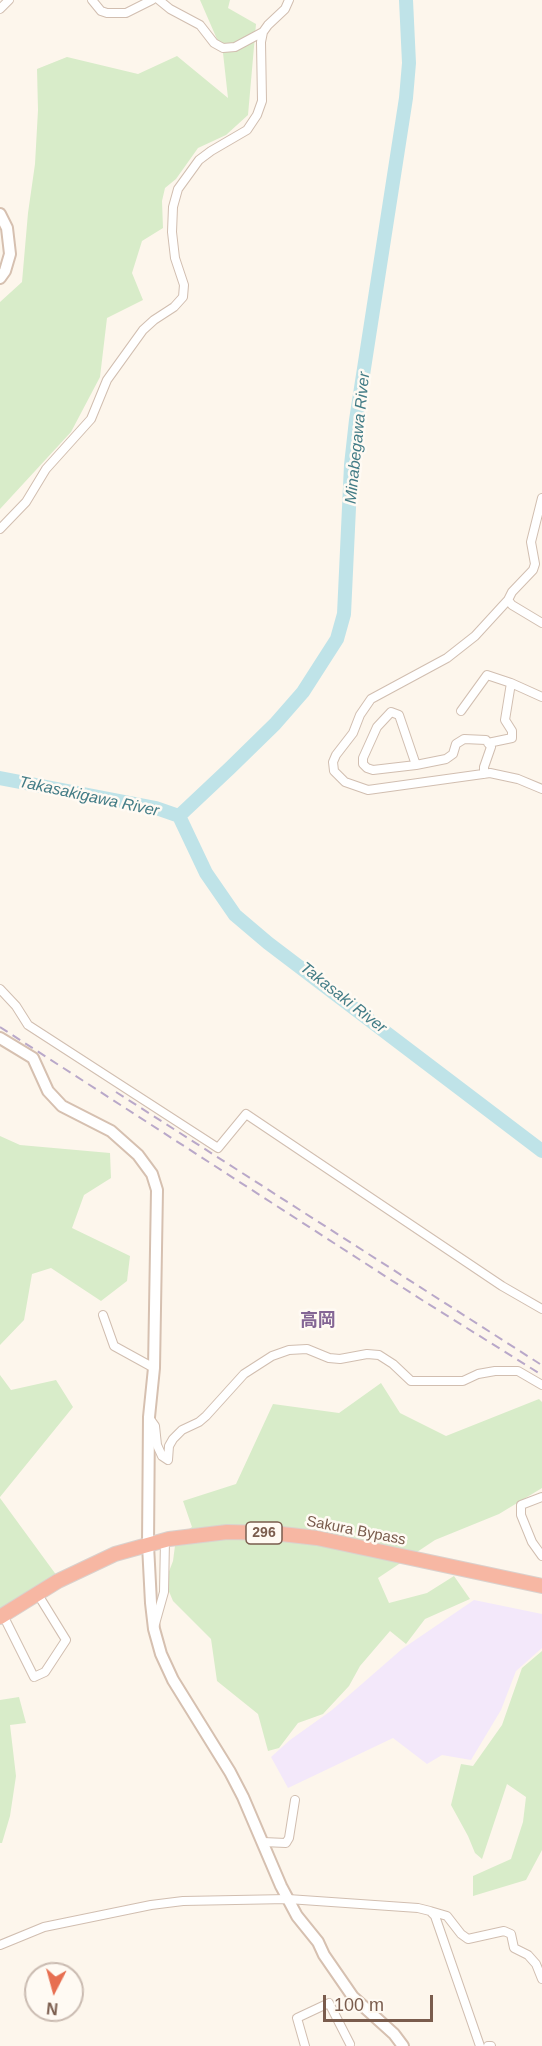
<!DOCTYPE html>
<meta charset="utf-8">
<style>
body{margin:0}
#map{position:relative;width:542px;height:2046px;overflow:hidden;background:#fdf6ec;font-family:Helvetica,sans-serif}
canvas{display:block}
.north{position:absolute;left:24px;top:1962px;width:60px;height:60px;box-sizing:border-box;background:#fffaf3;border:2px solid #cabbb1;border-radius:50%;rotate:186deg;font-size:16px;font-weight:700;line-height:24px;text-align:center;color:#7a5c4d}
.north::after{content:'';display:block;margin:auto;width:21px;height:27px;background:#e76f51;clip-path:polygon(50% 0,100% 100%,50% 72%,0 100%)}
.scale{position:absolute;left:323px;top:1995px;width:110px;height:27px;box-sizing:border-box;border:3px solid #7a5c4d;border-top:0;padding-left:8px;font-size:18px;line-height:21px;white-space:nowrap;color:#7a5c4d;-webkit-text-stroke:4px #fffaf3;paint-order:stroke}
</style>
<div id="map">
<canvas width="542" height="2046"></canvas>
<div class="north">N</div>
<div class="scale">100 m</div>
</div>
<script>
const context = document.querySelector('canvas').getContext('2d');
context.lineJoin = 'round';
function fill(path, color) {
  context.fillStyle = color;
  context.fill(path, 'evenodd');
}
function poly(rows) {
  const path = new Path2D();
  for (const r of rows) {
    path.moveTo(r[0], r[1]);
    for (let i = 2; i < r.length; i += 2) path.lineTo(r[i], r[i + 1]);
  }
  return path;
}
function trace(path, color, width, dash) {
  context.strokeStyle = color;
  context.lineWidth = width;
  context.lineCap = dash ? 'butt' : 'round';
  context.setLineDash(dash || []);
  context.stroke(path);
}
function drawText(font, color, halo, rows, align = 'center') {
  context.font = font + ' Helvetica,"Noto Sans JP",sans-serif';
  context.lineWidth = 5;
  context.setLineDash([]);
  context.textBaseline = 'middle';
  context.strokeStyle = halo;
  context.fillStyle = color;
  for (const [text, x, y, turn = 0] of rows) {
    context.save();
    context.translate(x, y);
    context.rotate((+turn || 0) * Math.PI / 180);
    context.textAlign = isNaN(turn) ? turn : align;
    if (halo) context.strokeText(text, 0, 0);
    context.fillText(text, 0, 0);
    context.restore();
  }
}
const education = poly([
 [474,1600,542,1614,542,1648,516,1671,501,1710,471,1760,442,1755,427,1764,393,1738,288,1788,271,1757,290,1740,332,1710,402,1649]
]);
const green = poly([
 [200,0,230,0,228,8,256,24,248,115,226,135,198,148,176,179,165,188,162,201,163,228,142,241,132,273,143,300,107,318,100,377,71,432,0,509,0,302,22,282,28,213,35,164,38,110,37,69,67,57,138,74,177,56,228,98,223,53],
 [0,1136,20,1145,110,1153,111,1178,84,1195,72,1228,130,1256,127,1281,101,1301,51,1268,32,1274,24,1320,0,1345],
 [0,1375,11,1390,56,1380,73,1407,0,1497],
 [381,1383,400,1413,446,1436,539,1399,542,1402,542,1488,499,1514,435,1540,378,1578,389,1603,427,1593,454,1576,470,1599,425,1619,406,1644,390,1631,360,1666,349,1686,323,1714,298,1723,279,1748,268,1751,258,1714,217,1681,211,1639,173,1601,165,1582,173,1561,176,1538,192,1527,183,1501,236,1484,273,1404,339,1413],
 [0,1498,57,1576,0,1613],
 [542,1651,542,1850,526,1880,473,1896,473,1876,511,1859,523,1822,526,1797,507,1784,482,1859,475,1853,468,1836,451,1805,461,1764,473,1766,502,1725,522,1668],
 [19,1697,26,1723,10,1725,16,1776,10,1816,2,1843,0,1843,0,1700]
]);
const river = poly([
 [0,778,156,808,179,816,206,873,235,915,268,943,542,1151],
 [179,816,230,768,275,724,303,692,337,639,344,614,351,465,356,420,406,98,409,63,406,0]
]);
const street = poly([
 [92,0,101,11,107,13,126,13,152,0],
 [159,0,170,9,200,25,214,43,223,48,235,47,263,32],
 [0,9,9,0],
 [542,498,531,542,535,564,533,570,512,592,508,600,512,605,542,623],
 [0,529,26,502,46,469,91,419,107,380,143,330,154,320,174,307,183,297,184,285,175,258,172,232,173,207,178,189,199,160,211,151,247,130,257,115,262,101,261,42,263,32,268,25,285,9,289,0],
 [508,600,475,636,447,658,371,699,360,715,353,733,336,755,333,762,334,771,345,782,368,790,490,773,518,779,542,789],
 [461,711,487,675,511,683],
 [488,743,512,738,512,731,505,720,511,683,542,697],
 [416,765,399,715,391,712,377,727,363,758,363,764,367,768,373,770,416,765,446,759,453,754,456,744,464,739,486,740,491,747,484,767,484,774],
 [0,989,16,1006,28,1025,218,1148,246,1114,502,1286,542,1309],
 [103,1315,114,1346,154,1368],
 [150,1419,155,1426,157,1445,162,1456,168,1460,169,1446,173,1439,182,1430,199,1422,206,1416,244,1374,272,1356,289,1350,307,1349,329,1358,340,1359,367,1354,379,1355,393,1364,411,1381,463,1381,478,1374,495,1371,518,1371,542,1385],
 [542,1497,521,1505,521,1515,532,1542,542,1556],
 [3,1615,34,1677,45,1672,66,1640,37,1593],
 [155,1624,164,1592,165,1540],
 [263,1842,286,1843,289,1838,295,1800],
 [430,1911,447,1916,461,1934,468,1939,504,1931,511,1934,514,1948,528,1955,536,1964,542,1979],
 [0,1945,44,1927,151,1905,183,1901,288,1899,418,1908,430,1911,435,1916,480,2046],
 [305,2046,297,2018,329,2003,350,2044],
 [488,2046,491,2046]
]);
const secondary = poly([
 [0,214,7,228,10,254,5,271,0,278],
 [0,1038,33,1058,48,1091,62,1106,111,1131,138,1155,152,1174,157,1190,154,1368,149,1417,148,1545,151,1603,154,1629,161,1654,173,1680,230,1772,243,1797,281,1886,297,1916,318,1942,324,1955,353,1997,394,2034,403,2046]
]);
const highway = poly([
 [0,1617,58,1581,115,1554,169,1539,227,1532,273,1533,317,1538,542,1586]
]);
const rail = poly([
 [0,1027,422,1300,542,1375],
 [116,1092,540,1364]
]);
const shields = [
 [264,1533,36]
];
const shieldNames = [
 ["296",264,1533]
];
const streetNames = [
 ["Sakura Bypass",356,1531,11]
];
const waterNames = [
 ["Minabegawa River",358,438,-84],
 ["Takasakigawa River",89,797,12],
 ["Takasaki River",343,998,38]
];
const quarterNames = [
 ["高岡",318,1321]
];
fill(education, '#f3e8fa');
fill(green, '#d8ecc9');
trace(river, '#bfe3e8', 14);
trace(street, '#d1beb0', 10);
trace(secondary, '#d6c0b0', 14);
trace(highway, '#dad1cd', 16);
trace(street, '#fff', 8);
trace(secondary, '#fff', 10);
trace(highway, '#f7b7a3', 14);
trace(rail, '#b9a8c9', 2, [9, 6]);
for (const [x, y, w] of shields) {
  const box = new Path2D();
  box.roundRect(x - w / 2, y - 11, w, 22, 4.5);
  context.fillStyle = '#fffaf3';
  context.fill(box);
  trace(box, '#7a5c4d', 1.5);
}
drawText('bold 14px', '#7a5c4d', null, shieldNames);
drawText('15px', '#7a5c4d', '#fffaf3', streetNames);
drawText('italic 16px', '#437c86', '#fffaf3', waterNames);
drawText('bold 18px', '#846695', '#fffaf3', quarterNames);
</script>
